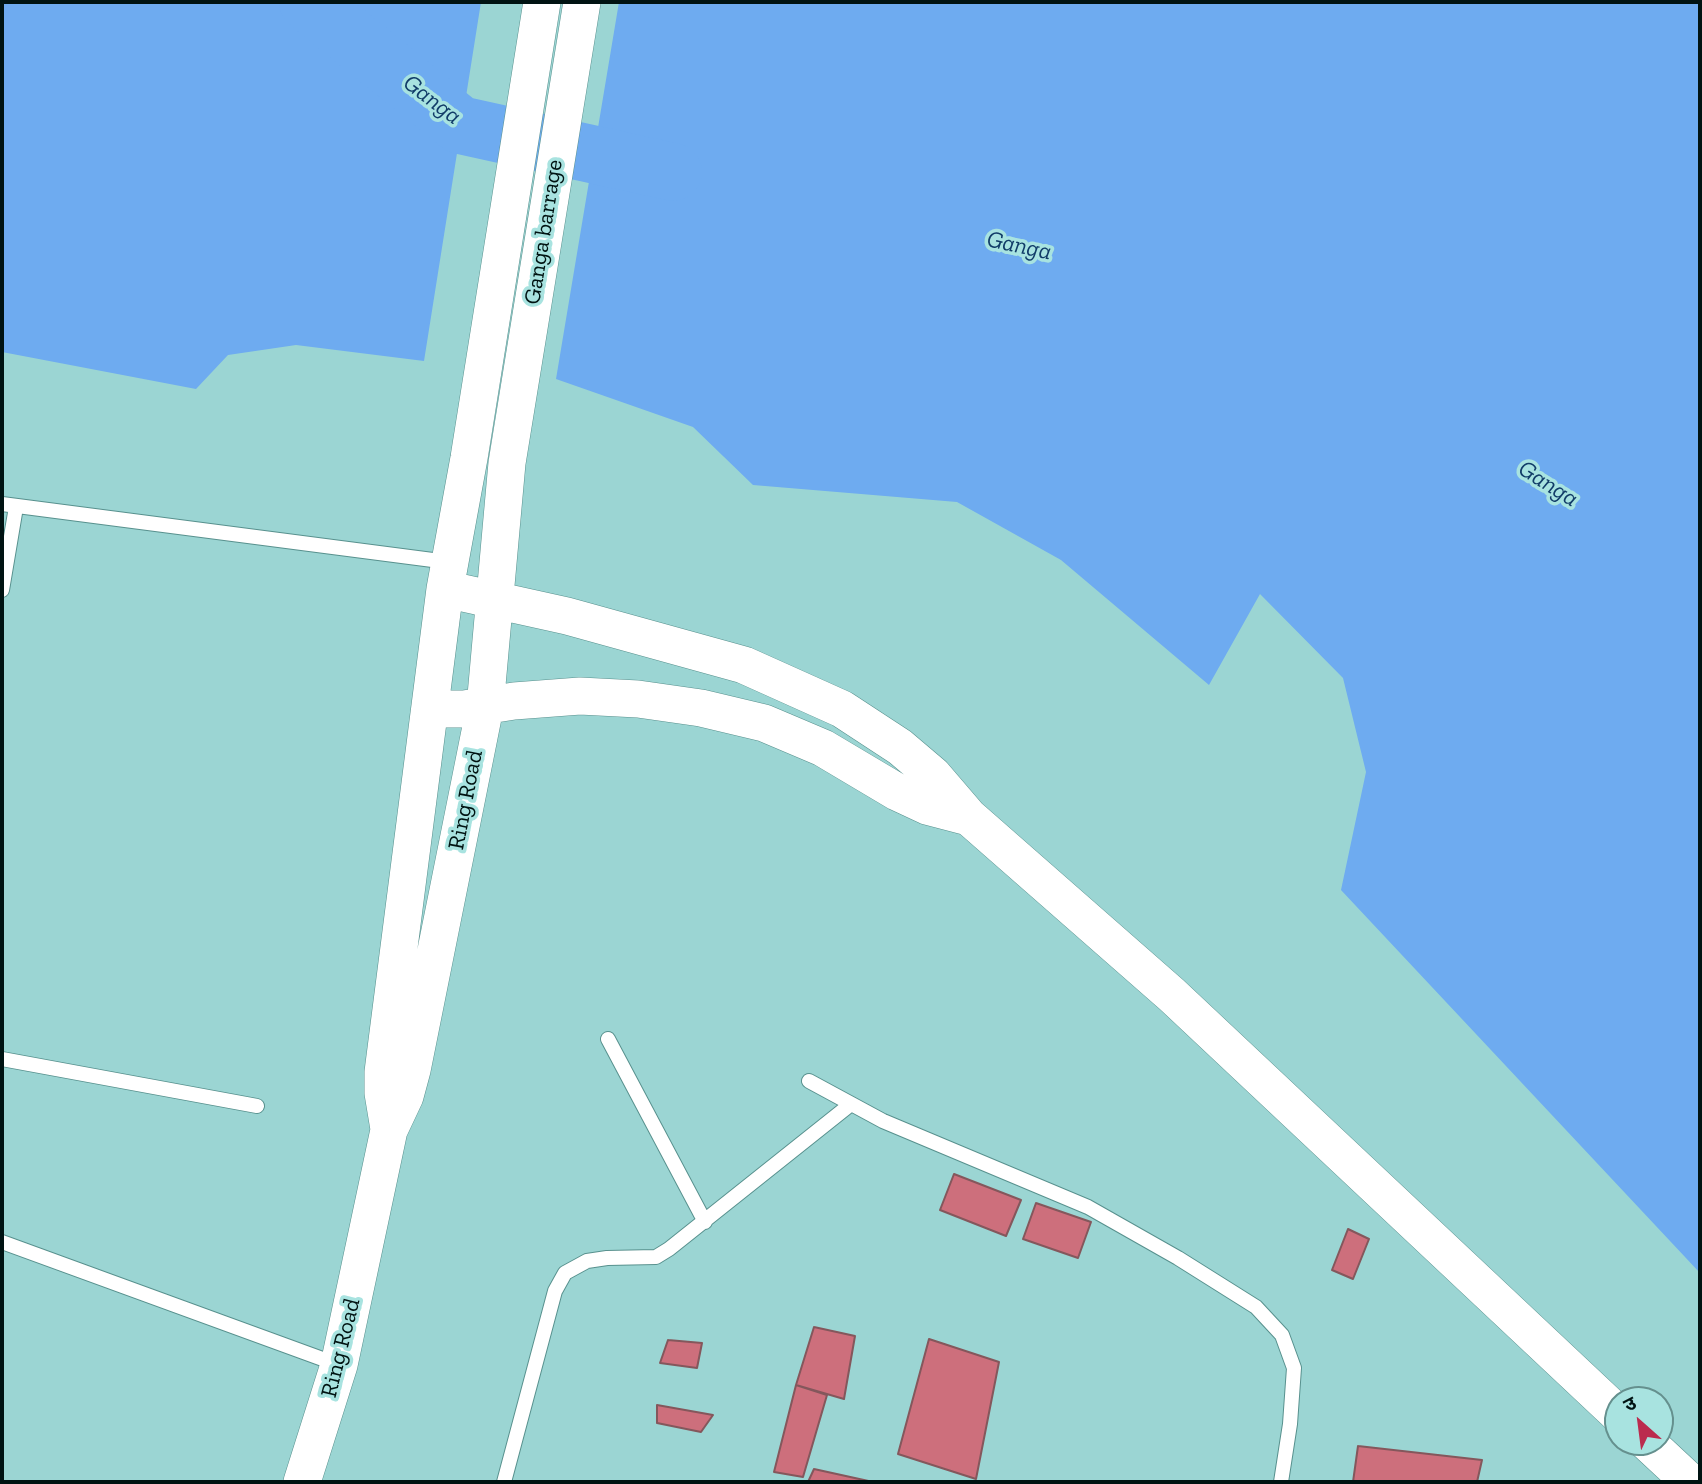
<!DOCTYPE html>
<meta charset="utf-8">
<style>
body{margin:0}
#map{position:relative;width:1702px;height:1484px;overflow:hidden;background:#9bd5d3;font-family:"Zilla Slab","Noto Sans Devanagari",serif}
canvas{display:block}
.frame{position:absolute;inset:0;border:4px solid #001312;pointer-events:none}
.north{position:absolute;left:1604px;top:1386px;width:70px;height:70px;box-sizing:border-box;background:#a8e3e0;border:2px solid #65908e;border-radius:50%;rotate:332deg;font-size:19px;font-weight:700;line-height:28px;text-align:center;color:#001312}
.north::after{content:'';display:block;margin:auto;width:24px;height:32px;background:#bb2b4e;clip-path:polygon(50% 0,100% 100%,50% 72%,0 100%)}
</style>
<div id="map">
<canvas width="1702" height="1484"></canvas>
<div class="frame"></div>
<div class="north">उ</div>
</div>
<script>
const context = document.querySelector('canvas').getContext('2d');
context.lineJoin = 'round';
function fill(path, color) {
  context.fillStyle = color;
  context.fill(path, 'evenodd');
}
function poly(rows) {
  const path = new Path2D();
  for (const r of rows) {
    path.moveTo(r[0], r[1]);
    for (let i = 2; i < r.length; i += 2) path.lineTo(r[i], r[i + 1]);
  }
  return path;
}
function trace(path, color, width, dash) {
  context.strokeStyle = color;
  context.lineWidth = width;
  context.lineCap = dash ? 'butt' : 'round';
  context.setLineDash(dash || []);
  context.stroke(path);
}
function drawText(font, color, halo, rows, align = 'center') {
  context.font = font + ' "Zilla Slab",serif';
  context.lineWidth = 7;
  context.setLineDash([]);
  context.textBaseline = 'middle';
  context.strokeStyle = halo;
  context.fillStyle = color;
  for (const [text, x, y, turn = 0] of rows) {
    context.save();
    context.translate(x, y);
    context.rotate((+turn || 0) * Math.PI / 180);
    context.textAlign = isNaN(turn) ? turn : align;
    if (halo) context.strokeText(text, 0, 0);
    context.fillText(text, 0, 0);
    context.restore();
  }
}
const water = poly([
 [2,2,481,2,424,361,296,345,228,355,196,389,2,352],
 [619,2,1700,2,1700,1273,1341,890,1366,772,1343,678,1260,594,1209,685,1061,560,957,502,753,485,693,427,556,379]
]);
const river = poly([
 [308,2,460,125,673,172]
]);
const building = poly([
 [954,1174,1021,1200,1006,1236,940,1210,954,1174],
 [1036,1203,1091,1222,1078,1258,1023,1239,1036,1203],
 [1348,1229,1369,1239,1353,1279,1332,1270,1348,1229],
 [814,1327,855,1336,844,1399,796,1385,814,1327],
 [929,1339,999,1362,976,1479,898,1454,929,1339],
 [668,1340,702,1343,697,1368,660,1363,668,1340],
 [796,1385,827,1395,803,1477,774,1472,796,1385],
 [657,1405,713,1415,701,1432,657,1423,657,1405],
 [1358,1446,1482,1460,1477,1482,1353,1482,1358,1446],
 [814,1469,873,1482,808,1482,814,1469]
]);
const service = poly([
 [2,504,448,562],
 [2,590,16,507],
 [608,1039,705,1222],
 [2,1059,257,1106],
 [809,1081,883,1121,1088,1207,1178,1258,1256,1307,1282,1335,1294,1368,1290,1424,1281,1482],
 [2,1242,339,1365],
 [504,1482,555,1291,565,1273,587,1261,607,1258,656,1257,669,1249,851,1104]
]);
const secondary = poly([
 [445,589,567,616,744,665,842,709,900,747,933,775,969,817,1172,995,1618,1414],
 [430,709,464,709,514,701,580,696,638,699,701,708,764,723,823,748,897,792,927,806,969,817],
 [389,1129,383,1093,383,1072,445,589,469,458,542,2],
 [1647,1442,1690,1482],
 [302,1482,339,1365,389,1130,405,1096,412,1070,485,707,507,463,582,2]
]);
const streetNames = [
 ["Ganga barrage",544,232,-81],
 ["Ring Road",466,800,-79],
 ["Ring Road",341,1348,-76]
];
const waterNames = [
 ["Ganga",432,100,37],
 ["Ganga",1019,246,12],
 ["Ganga",1548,484,32]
];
fill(water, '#6eabf0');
trace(river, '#6eabf0', 58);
fill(building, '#cd6f7c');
trace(building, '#84575c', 2);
trace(service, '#58918e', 16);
trace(secondary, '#58918e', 38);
trace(service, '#fff', 14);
trace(secondary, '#fff', 37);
drawText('23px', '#001312', '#a8e3e0', streetNames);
drawText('italic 24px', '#113c68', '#a8e3e0', waterNames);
</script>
